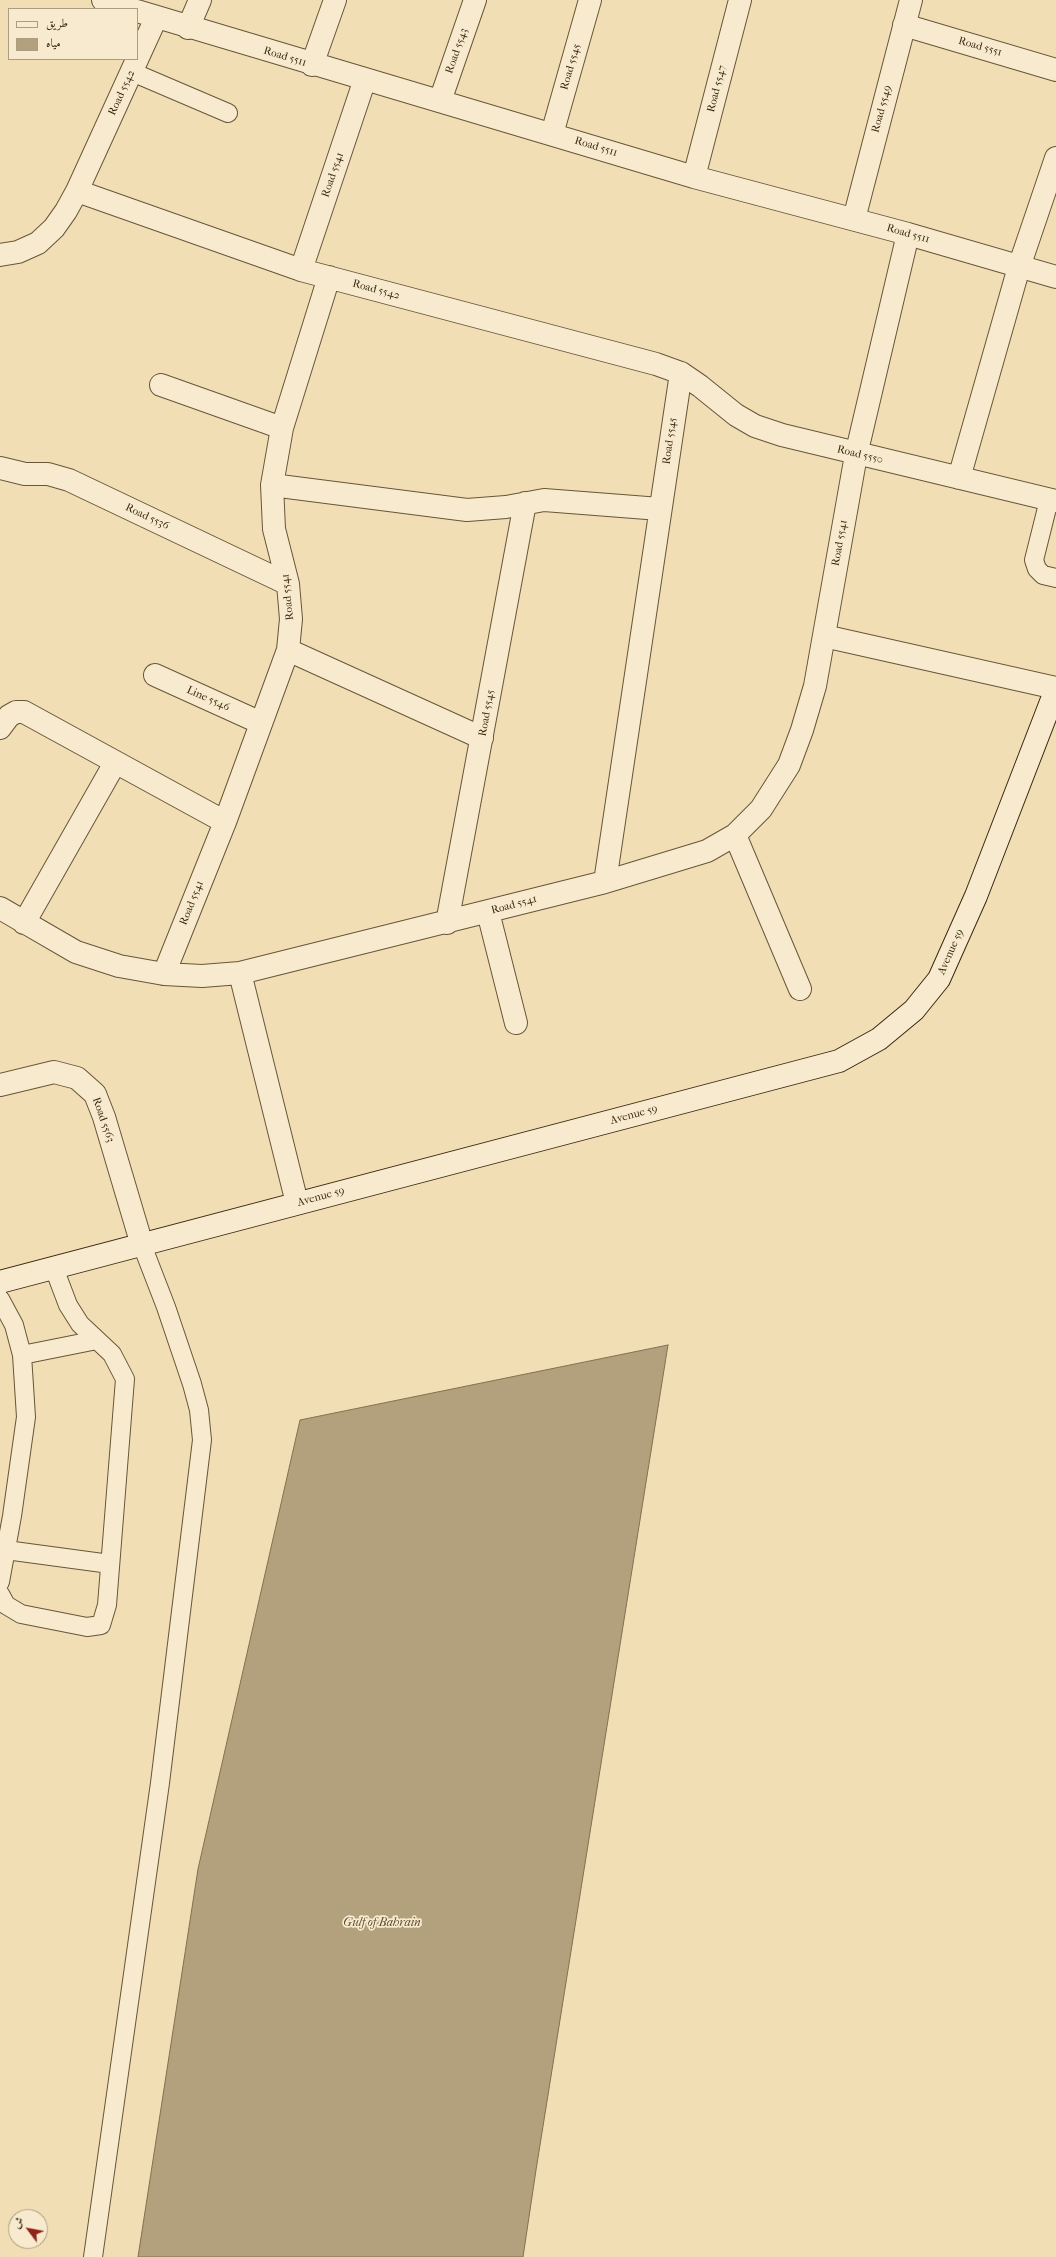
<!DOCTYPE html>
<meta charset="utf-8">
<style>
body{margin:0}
#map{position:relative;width:1056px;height:2257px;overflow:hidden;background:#f2deb4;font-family:"IM FELL French Canon",Amiri,serif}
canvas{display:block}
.legend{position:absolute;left:8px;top:8px;width:130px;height:52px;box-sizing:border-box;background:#f7eace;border:1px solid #ab9c82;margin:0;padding:5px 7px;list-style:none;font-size:12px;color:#392810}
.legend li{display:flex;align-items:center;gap:8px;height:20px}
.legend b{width:20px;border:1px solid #ab9c82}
.north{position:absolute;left:8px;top:2209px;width:40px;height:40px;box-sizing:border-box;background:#f7eace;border:1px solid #ab9c82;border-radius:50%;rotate:302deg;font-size:11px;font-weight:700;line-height:16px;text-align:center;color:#392810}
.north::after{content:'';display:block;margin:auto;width:14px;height:18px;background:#8f2418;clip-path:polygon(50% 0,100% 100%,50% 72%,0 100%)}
</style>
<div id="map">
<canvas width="1056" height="2257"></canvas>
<ul class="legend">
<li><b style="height:5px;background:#f7eace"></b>طريق</li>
<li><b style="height:11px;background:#b3a07c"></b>مياه</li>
</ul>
<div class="north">ش</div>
</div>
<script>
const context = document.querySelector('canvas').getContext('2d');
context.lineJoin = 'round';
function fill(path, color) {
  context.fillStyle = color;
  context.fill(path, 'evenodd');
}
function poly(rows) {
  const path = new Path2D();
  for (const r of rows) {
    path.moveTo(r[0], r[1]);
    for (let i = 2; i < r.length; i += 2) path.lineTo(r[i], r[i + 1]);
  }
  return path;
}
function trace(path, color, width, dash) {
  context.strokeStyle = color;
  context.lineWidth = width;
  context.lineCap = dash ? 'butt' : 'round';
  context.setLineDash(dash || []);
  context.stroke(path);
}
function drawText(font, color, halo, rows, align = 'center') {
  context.font = font + ' "IM FELL French Canon",serif';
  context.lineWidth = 3.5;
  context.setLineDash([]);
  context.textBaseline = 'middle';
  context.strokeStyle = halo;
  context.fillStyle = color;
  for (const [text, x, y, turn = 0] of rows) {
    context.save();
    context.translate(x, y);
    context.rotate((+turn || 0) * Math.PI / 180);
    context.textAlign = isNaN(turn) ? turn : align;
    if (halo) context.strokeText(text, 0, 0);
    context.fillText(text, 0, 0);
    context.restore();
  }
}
const water = poly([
 [668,1345,536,2170,523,2257,138,2257,198,1869,300,1420,668,1345]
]);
const lane = poly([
 [132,72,228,113],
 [1049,500,1034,560,1037,569,1043,575,1056,578],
 [0,1299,14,1325,22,1355,26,1417,12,1516,0,1582],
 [22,1355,97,1340],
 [6,1550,110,1564],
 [0,1594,6,1605,21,1614,87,1627,101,1625,107,1605,125,1379,112,1354,80,1324,68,1305,54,1268],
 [93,2257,160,1783,202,1440,199,1410,192,1384,166,1307,142,1245]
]);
const street = poly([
 [103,0,130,9],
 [137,11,694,177,908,234,1056,277],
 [904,25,1056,70],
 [188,28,200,0],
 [312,65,335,0],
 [440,101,475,0],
 [552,134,590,0],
 [694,177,740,0],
 [77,191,301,270,656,364,681,373,700,386,736,415,755,426,782,435,1056,501],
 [854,219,911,0],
 [0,255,18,252,38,243,54,228,66,211,77,191,156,18],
 [301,270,365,79],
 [161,385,282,428],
 [0,468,25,474,48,474,69,480,288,584],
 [959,478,1019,267,1056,158],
 [272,485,467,510,506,507,544,500,660,509],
 [824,636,1056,688],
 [288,650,482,738],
 [155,675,261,723],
 [0,728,9,716,16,712,24,712,225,822],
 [735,835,800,989],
 [605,882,681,373],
 [0,908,76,952,119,966,164,974,202,976,240,973,605,882,707,851,735,835,761,809,789,765,802,730,815,686,856,455,908,234],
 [488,912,516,1023],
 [24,923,115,763],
 [447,923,525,503],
 [240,973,297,1203],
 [164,974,225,822,288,650,291,619,288,584,274,529,272,485,282,428,329,277],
 [0,1085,54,1072,77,1078,95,1094,104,1117,142,1245]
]);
const secondary = poly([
 [0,1282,839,1061,879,1039,914,1010,939,979,976,896,1056,689]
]);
const streetNames = [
 ["Road 5551",980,47,16],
 ["Road 5543",457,51,-71],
 ["Road 5511",285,57,17],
 ["Road 5545",571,67,-74],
 ["Road 5547",717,89,-76],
 ["Road 5542",122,93,-65],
 ["Road 5549",882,109,-75],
 ["Road 5511",596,147,17],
 ["Road 5541",333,175,-71],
 ["Road 5511",908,234,16],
 ["Road 5542",376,290,15],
 ["Road 5545",670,441,-82],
 ["Road 5550",860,455,14],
 ["Road 5536",147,517,25],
 ["Road 5541",840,543,-80],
 ["Road 5541",288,597,-96],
 ["Line 5546",208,699,24],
 ["Road 5545",487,713,-80],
 ["Road 5541",192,903,-68],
 ["Road 5541",514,905,-15],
 ["Avenue 59",951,952,-66],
 ["Avenue 59",634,1115,-15],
 ["Road 5563",103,1120,71],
 ["Avenue 59",321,1197,-15]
];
const waterNames = [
 ["Gulf of Bahrain",382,1923]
];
fill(water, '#b3a07c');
trace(water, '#827051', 1);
trace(lane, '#675639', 20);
trace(street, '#675639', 24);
trace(secondary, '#392810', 24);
trace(lane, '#f7eace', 18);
trace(street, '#f7eace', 22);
trace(secondary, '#f7eace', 22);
drawText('11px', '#392810', '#f7eace', streetNames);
drawText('italic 12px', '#5e4c30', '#f7eace', waterNames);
</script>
